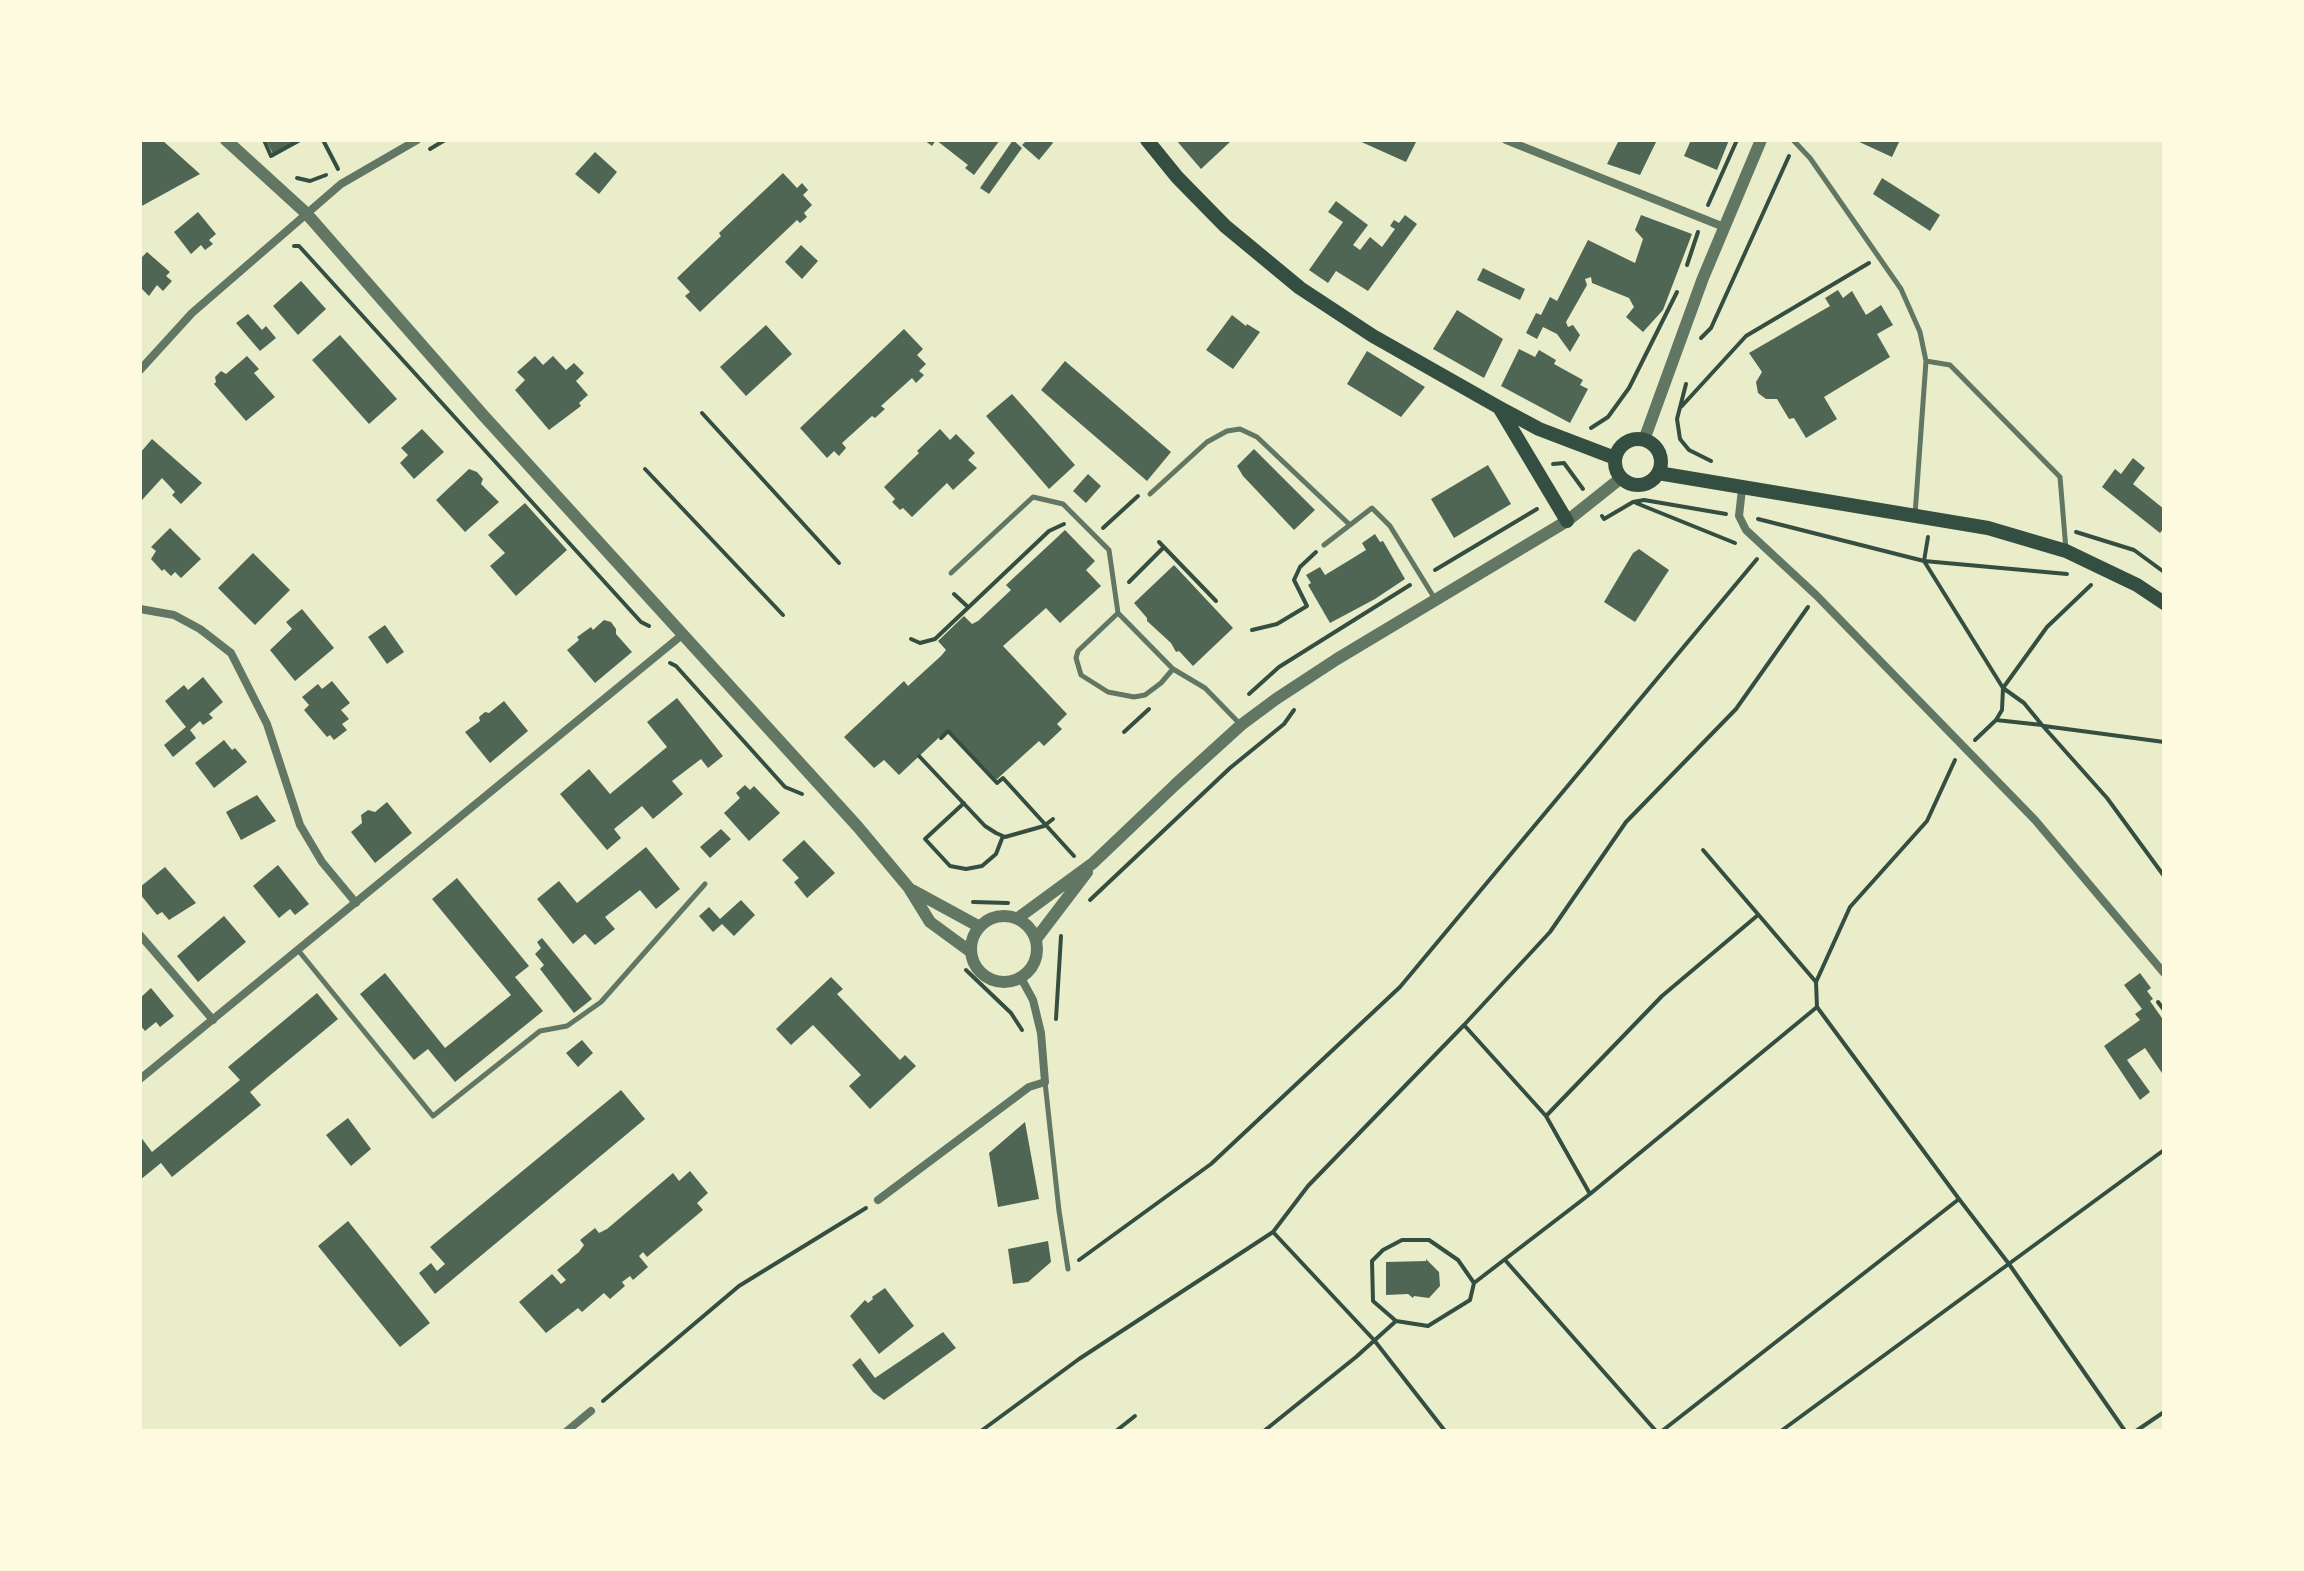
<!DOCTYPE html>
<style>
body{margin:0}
#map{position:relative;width:2304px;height:1571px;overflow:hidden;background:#e9edc9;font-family:Quicksand,sans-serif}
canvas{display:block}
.frame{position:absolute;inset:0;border:142px solid #fefae0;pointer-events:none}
</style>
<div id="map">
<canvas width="2304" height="1571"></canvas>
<div class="frame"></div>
</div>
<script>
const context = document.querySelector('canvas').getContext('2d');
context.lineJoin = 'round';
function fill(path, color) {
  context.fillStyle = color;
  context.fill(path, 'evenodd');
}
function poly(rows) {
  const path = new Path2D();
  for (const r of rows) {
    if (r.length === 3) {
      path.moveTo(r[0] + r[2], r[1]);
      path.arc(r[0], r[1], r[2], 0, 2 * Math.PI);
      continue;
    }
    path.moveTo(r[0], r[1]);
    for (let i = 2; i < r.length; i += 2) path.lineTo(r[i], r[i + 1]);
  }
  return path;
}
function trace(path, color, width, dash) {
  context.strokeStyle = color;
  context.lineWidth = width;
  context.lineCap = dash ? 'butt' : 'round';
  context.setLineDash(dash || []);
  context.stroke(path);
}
const building = poly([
 [140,140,162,140,200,174,140,207],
 [266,140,299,140,273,154],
 [924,140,1000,140,974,175,965,168,968,165,936,140,932,146],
 [1013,140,1022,148,989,194,980,188],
 [1027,140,1049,140,1053,143,1039,160,1022,145],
 [1176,140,1228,140,1230,142,1201,169],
 [1357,140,1417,140,1406,162],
 [1619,140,1657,140,1640,175,1607,164],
 [1691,140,1729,140,1717,170,1684,156],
 [1855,140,1900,140,1892,157],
 [595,152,617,172,599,194,575,174],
 [783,173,797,188,802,183,808,190,803,195,812,205,804,213,807,217,800,223,797,220,700,312,685,296,690,292,677,278,721,236,719,233],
 [1882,178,1940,215,1930,231,1873,194],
 [1336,201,1368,225,1353,245,1360,250,1370,237,1382,247,1395,229,1390,226,1394,220,1399,223,1405,215,1417,224,1368,291,1336,271,1328,283,1309,270,1343,222,1328,212],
 [198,212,216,234,209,240,213,244,205,250,201,245,191,254,174,232],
 [1641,215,1692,234,1663,310,1643,332,1626,317,1634,307,1629,298,1592,283,1591,277,1585,279,1587,285,1566,322,1568,327,1573,325,1580,335,1570,352,1557,334,1543,327,1537,339,1526,333,1536,313,1541,315,1550,297,1557,301,1588,240,1635,263,1643,239,1635,230],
 [801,245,818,261,802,279,785,262],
 [147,252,170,272,166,276,172,281,163,291,157,285,149,296,140,287,140,259],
 [1483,268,1525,289,1520,300,1477,280],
 [301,281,326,309,298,335,273,306],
 [1838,290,1843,298,1852,291,1866,315,1881,305,1893,325,1877,334,1890,357,1824,397,1837,419,1806,438,1794,418,1789,419,1777,399,1766,399,1758,393,1756,382,1762,372,1749,353,1830,306,1825,298],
 [1457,310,1503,339,1484,378,1433,349],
 [248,314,262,330,266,326,276,338,260,351,236,323],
 [1232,315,1246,326,1247,324,1260,332,1233,369,1206,350],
 [766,325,792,354,746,396,720,367],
 [904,329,923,349,917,355,926,364,919,371,924,375,916,383,912,378,881,406,885,409,875,418,872,416,842,443,846,448,839,456,834,451,827,458,800,428],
 [340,335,397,399,369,424,312,360],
 [1519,349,1535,357,1539,350,1556,360,1554,364,1583,380,1580,385,1588,389,1570,423,1501,386],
 [1367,351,1425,387,1401,417,1347,384],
 [247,356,259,369,254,373,275,397,246,421,214,384,216,382,215,377,221,371,226,374],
 [535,356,543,365,553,356,566,370,574,363,584,373,576,381,588,395,579,403,581,406,549,430,515,390,525,380,517,372],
 [1065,361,1171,452,1147,481,1041,390],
 [1012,394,1075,465,1049,489,986,416],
 [422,429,444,452,414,479,400,463,408,455,401,448],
 [940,429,950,440,956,434,975,453,968,460,977,468,953,490,947,483,912,517,903,508,900,510,892,502,895,499,884,487,919,453,917,451],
 [152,439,202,483,181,504,172,495,175,492,162,478,142,500,140,498,140,453],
 [1254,449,1315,510,1294,530,1243,476,1237,466],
 [2133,458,2145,468,2133,484,2164,509,2164,528,2160,533,2102,487,2115,469,2121,474],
 [1488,465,1511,504,1454,538,1431,499],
 [469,469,477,472,483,479,481,484,499,502,465,532,436,500],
 [1088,474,1101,486,1086,503,1073,491],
 [525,503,567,550,516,596,490,566,505,553,488,535],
 [170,528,201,559,181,578,175,572,171,576,164,569,162,571,151,559,156,551,151,547],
 [1065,530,1095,561,1086,570,1101,586,1060,623,1046,608,1003,646,1067,714,1057,724,1062,729,1044,746,1039,741,996,780,948,729,899,775,884,760,874,768,844,737,904,681,908,686,941,656,946,650,938,641,964,616,972,624,978,621,1011,590,1006,585],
 [1375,534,1380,542,1383,541,1405,579,1375,599,1330,623,1308,585,1311,583,1306,575,1320,567,1325,575,1353,558,1366,550,1362,543],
 [1639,549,1669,570,1635,622,1604,602,1633,553],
 [253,553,290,590,255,625,218,588],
 [1174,565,1233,628,1193,666,1179,651,1176,652,1171,643,1147,621,1147,618,1134,603],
 [302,609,334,648,295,681,270,650,292,629,286,622],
 [604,620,611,622,616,629,616,634,632,652,595,683,567,650,579,640,577,637,591,627,593,630],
 [385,625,404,652,387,664,368,637],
 [203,677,223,702,209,714,213,718,203,725,200,721,190,730,196,738,173,757,164,745,186,727,165,701,184,685,188,690],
 [332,681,350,703,341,710,349,719,342,724,347,730,334,740,330,735,327,737,304,710,309,705,302,697,318,684,322,689],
 [677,698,723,756,708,768,701,759,672,781,683,794,653,819,642,806,614,829,621,838,607,850,560,794,589,769,610,794,667,747,647,722],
 [504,701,528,731,490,763,465,732,480,721,479,717,485,712,489,713],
 [224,740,232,750,235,748,247,762,214,788,195,763],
 [745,785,750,790,754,786,780,813,749,841,724,813,740,798,736,793],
 [257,795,276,821,241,840,226,812],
 [387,802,412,833,375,863,351,832,362,823,361,815,368,810,375,812],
 [721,829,731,839,710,858,700,847],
 [804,840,835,873,807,898,794,882,799,878,782,860],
 [646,847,680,889,656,909,640,890,605,917,615,929,595,945,585,934,573,944,537,899,559,881,577,903],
 [278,865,309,904,295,915,290,909,279,918,253,886],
 [165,867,196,903,169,920,162,912,157,915,140,894,140,887],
 [457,878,529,966,515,977,543,1011,455,1082,428,1049,414,1060,360,994,385,973,445,1048,511,995,432,899],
 [741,900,755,915,734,936,722,924,713,932,699,916,709,907,720,919],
 [224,916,246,942,198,982,177,956],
 [542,938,592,999,574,1013,540,969,544,965,535,954,541,948,537,942],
 [2140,973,2151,988,2147,991,2153,999,2150,1001,2164,1021,2164,1076,2145,1048,2127,1060,2150,1092,2140,1100,2104,1046,2140,1020,2135,1014,2142,1009,2124,985],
 [831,977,843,989,837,994,900,1060,905,1055,916,1066,870,1109,849,1086,861,1075,813,1025,791,1045,776,1029],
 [151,988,174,1016,160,1027,156,1022,145,1031,140,1025,140,998],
 [317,993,338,1019,250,1092,261,1105,172,1177,161,1163,140,1180,140,1136,152,1152,240,1080,228,1067],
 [582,1040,593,1053,578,1067,566,1053],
 [621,1090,645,1119,435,1294,419,1273,431,1263,437,1271,445,1264,430,1247],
 [348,1118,371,1149,351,1166,326,1135],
 [1025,1122,1039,1199,998,1207,989,1153],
 [690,1171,708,1193,697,1203,703,1210,647,1257,643,1252,639,1256,648,1267,633,1280,630,1276,622,1282,625,1286,610,1299,604,1293,582,1312,578,1308,546,1333,519,1302,552,1274,561,1284,566,1280,557,1270,579,1252,584,1245,580,1240,595,1228,599,1233,607,1229,673,1173,679,1181],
 [348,1221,430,1323,400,1347,318,1246],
 [1048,1241,1051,1262,1028,1282,1013,1284,1008,1249],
 [1426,1259,1439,1272,1440,1286,1429,1298,1414,1296,1413,1298,1408,1294,1386,1295,1386,1262,1426,1261],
 [885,1288,914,1326,879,1354,850,1316,865,1300,868,1303,873,1299,872,1297],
 [943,1332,956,1348,884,1400,873,1392,852,1365,860,1358,875,1378]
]);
const path = poly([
 [264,140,271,156,300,140],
 [323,140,338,169],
 [430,149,445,140],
 [297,178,310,181,326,175],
 [1708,205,1737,140],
 [294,246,299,246,641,622,649,626],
 [1687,265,1698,232],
 [1701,338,1711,328,1789,156],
 [1686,384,1677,419,1680,439,1689,450,1711,461],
 [1681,407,1746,336,1869,263],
 [702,413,839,563],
 [1591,428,1608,417,1629,388,1677,292],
 [1553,464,1564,463,1583,489],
 [645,469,783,615],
 [1636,503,1735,543],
 [1602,516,1604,519,1633,502,1644,500,1726,514],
 [1758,519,1924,561,2003,688,2002,710,1996,720,1975,740],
 [1103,528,1138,496],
 [2076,532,2134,550,2164,572],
 [1928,537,1924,561,2067,574],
 [1159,542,1216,601],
 [1435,570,1537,509],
 [1129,582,1164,547],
 [954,594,968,607],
 [1252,630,1277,624,1307,606,1294,580,1300,567,1316,552],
 [911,639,920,643,935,639,1049,531,1064,524],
 [670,663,676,666,785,787,802,794],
 [1249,694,1279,667,1410,585],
 [1996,720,2042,725,2024,703,2003,688,2047,627,2091,585],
 [2042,725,2107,798,2164,876],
 [2044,726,2164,742],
 [1124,732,1149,709],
 [941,738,948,731,997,783,1003,778,1074,856],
 [919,756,985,826,996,833,1005,837,1044,826,1053,819],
 [964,803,925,839,950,866,966,869,982,866,996,854,1003,836],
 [1703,850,1816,982],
 [1090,900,1230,768,1284,724,1294,710],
 [973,902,1008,903],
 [1758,915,1662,996,1546,1116,1464,1025,1550,932,1626,822,1736,709,1808,607],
 [966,970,1011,1013,1022,1030],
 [2158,1002,2164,1010],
 [1817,1007,1816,982,1850,907,1927,821,1955,760],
 [1056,1019,1061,936],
 [1546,1116,1590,1194],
 [1273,1232,1374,1340,1445,1431],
 [1079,1260,1211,1164,1400,987,1757,559],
 [1505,1260,1656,1431],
 [1474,1283,1458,1260,1429,1240,1402,1240,1383,1250,1372,1261,1373,1301,1396,1321,1428,1326,1470,1300,1474,1283,1590,1194,1817,1007,1959,1199],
 [603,1401,739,1286,866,1208],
 [981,1431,1079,1359,1273,1232,1308,1186,1464,1025],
 [1116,1431,1135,1416],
 [1264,1431,1356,1357,1396,1321],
 [1662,1431,1959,1199,2009,1264,2125,1431],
 [1781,1431,2164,1150],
 [2136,1431,2164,1412]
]);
const service = poly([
 [1793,140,1810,158,1901,289,1920,332,1926,361,1915,515],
 [1926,361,1950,365,2060,477,2066,550],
 [1150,494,1207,442,1227,431,1240,429,1257,437,1350,525],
 [1324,545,1372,508,1390,526,1435,599],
 [951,573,1033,497,1063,504,1109,550,1118,613,1173,669,1205,688,1241,725],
 [1118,613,1078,651,1076,658,1081,675,1108,692,1134,697,1145,695,1161,683,1173,669],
 [298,950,433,1116,540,1031,567,1026,601,1002,705,884],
 [1045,1082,1059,1211,1068,1269]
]);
const minor = poly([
 [1506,140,1724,227],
 [140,370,192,313,341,184,417,140],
 [1742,489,1739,516,1746,530,1816,595,2035,820,2164,973],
 [140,609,174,615,200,629,231,653,267,724,300,825,322,862,356,903],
 [140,935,213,1020],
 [140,1079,682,635],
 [878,1200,1029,1087,1045,1082,1041,1033,1033,1000,1021,978],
 [567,1431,591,1411]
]);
const tertiary = poly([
 [226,140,306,213,483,415,858,827,909,888,930,922,971,952],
 [1644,440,1703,278,1761,140],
 [912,890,980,927],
 [1004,949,33],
 [1018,918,1093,863,1176,784,1241,725,1276,699,1337,659,1567,521,1621,478],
 [1036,939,1087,872]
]);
const secondary = poly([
 [1147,140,1177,177,1225,226,1300,288,1373,336,1500,408,1539,429,1615,458],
 [1500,409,1567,521],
 [1638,462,23],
 [1658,473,1988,528,2066,551,2137,585,2164,603]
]);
fill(building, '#4f6655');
trace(path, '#344e41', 4);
trace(service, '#617663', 5);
trace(minor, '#617663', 8);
trace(tertiary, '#617663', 12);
trace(secondary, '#344e41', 14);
</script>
